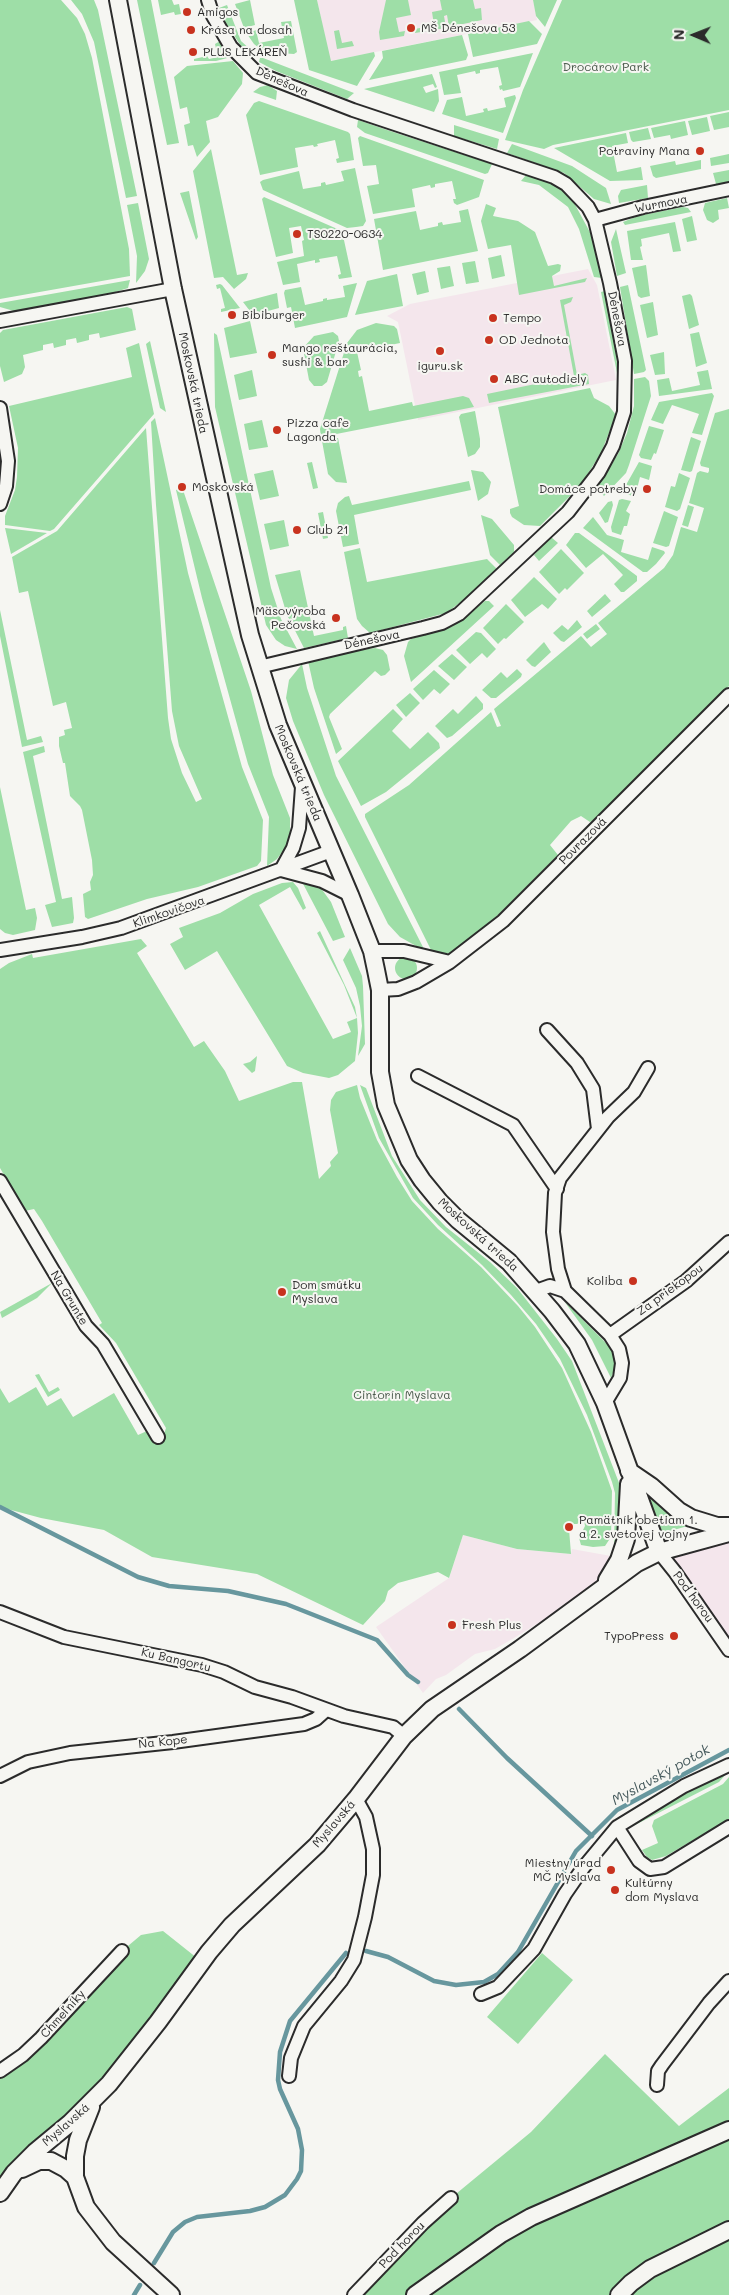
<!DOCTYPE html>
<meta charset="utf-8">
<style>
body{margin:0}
#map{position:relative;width:729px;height:2295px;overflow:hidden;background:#f6f6f2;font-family:Mali,sans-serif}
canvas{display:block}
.north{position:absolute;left:669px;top:10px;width:50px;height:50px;-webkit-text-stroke:4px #f6f6f2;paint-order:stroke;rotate:271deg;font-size:14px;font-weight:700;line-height:20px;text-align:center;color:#2b2b2b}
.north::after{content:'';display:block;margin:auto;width:18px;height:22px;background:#2b2b2b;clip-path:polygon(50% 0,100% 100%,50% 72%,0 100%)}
</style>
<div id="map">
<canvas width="729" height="2295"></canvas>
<div class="north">N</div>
</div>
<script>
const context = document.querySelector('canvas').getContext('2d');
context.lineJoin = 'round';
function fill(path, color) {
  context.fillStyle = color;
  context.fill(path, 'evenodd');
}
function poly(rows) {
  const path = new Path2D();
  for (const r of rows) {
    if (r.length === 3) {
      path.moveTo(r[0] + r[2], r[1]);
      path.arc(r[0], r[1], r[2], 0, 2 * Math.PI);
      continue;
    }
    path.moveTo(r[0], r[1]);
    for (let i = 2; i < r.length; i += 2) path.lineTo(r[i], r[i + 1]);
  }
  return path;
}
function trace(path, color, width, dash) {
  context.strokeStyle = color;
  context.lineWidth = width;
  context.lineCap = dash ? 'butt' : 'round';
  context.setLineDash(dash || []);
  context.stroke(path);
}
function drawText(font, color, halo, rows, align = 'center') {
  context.font = font + ' Mali,sans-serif';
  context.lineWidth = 4;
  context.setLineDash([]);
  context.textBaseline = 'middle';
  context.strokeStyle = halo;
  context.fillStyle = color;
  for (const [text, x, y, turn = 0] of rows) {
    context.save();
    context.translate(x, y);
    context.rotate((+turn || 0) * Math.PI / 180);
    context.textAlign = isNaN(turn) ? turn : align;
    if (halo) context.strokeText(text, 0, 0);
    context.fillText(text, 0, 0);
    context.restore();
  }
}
const built = poly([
 [317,0,533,0,537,20,330,61],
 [588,269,597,285,616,380,418,420,398,322,387,316,410,304],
 [729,1533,729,1641,659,1552],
 [463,1535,517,1549,571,1554,572,1549,611,1556,603,1573,588,1590,558,1611,514,1638,495,1649,475,1654,446,1675,436,1679,423,1693,376,1627,449,1578]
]);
const green = poly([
 [0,0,61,0,77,18,85,34,92,58,129,249,130,276,0,299],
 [71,0,94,0,98,10,137,196,126,198,94,42,82,14],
 [137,0,151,0,179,143,167,145],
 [158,0,172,0,174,5,179,4,181,14,175,15,174,12,161,15],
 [250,0,255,25,244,28,235,4],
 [294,0,317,0,331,61,374,52,375,56,357,86,309,70],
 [386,0,408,0,411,15,396,18,399,32,405,31,404,36,380,40,379,32],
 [440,0,473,0,475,9,481,8,482,20,449,27,447,15,444,16,446,28,415,33,415,29,434,25,432,12,442,10],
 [533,0,557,0,545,27,536,16],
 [562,0,729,0,729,110,553,145,544,149,505,140,523,90],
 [227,5,241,41,252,51,248,53,241,46,222,17,219,8],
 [291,21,297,52,294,54,264,52,254,44,247,34,256,30,259,43,284,38,281,22],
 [529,21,542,34,537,44,473,57,468,34],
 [339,30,342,43,352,41,354,46,337,49,334,31],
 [462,35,468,55,466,60,369,80,383,58,382,51],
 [220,41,231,57,216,61,194,61,194,59,207,56,209,59,218,57,215,44],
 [533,53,520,87,503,91,502,89,500,90,499,86,502,85,498,67,480,70,480,73,476,74,475,71,457,75,461,93,444,95,439,72],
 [260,58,263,58,354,93,347,99,309,84,276,71,259,62],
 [233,61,243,73,242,84,218,117,206,121,210,142,197,157,193,145,188,146,184,125,190,123,187,107,180,109,174,77,187,66],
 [432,74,437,87,435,88,433,84,423,87,426,93,438,89,439,101,434,112,364,89],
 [268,85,277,91,276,100,253,92,260,87],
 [515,95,516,98,503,133,442,114,447,100,462,97,466,116,484,112,483,109,487,108,488,111,506,107,504,98],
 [259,101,348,132,350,134,354,160,337,163,336,159,339,158,335,140,317,144,318,146,314,147,313,145,295,148,298,167,260,175,246,115,254,103],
 [729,112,729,127,714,130,710,116],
 [707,117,710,131,692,135,688,121],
 [358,120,390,131,492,164,488,173,485,174,365,133,357,127],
 [685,121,688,135,671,139,670,135,654,138,651,128],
 [454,125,499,139,497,149,454,136],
 [648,128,651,139,633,142,631,140,629,132],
 [626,133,628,143,612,146,617,172,641,167,643,180,610,181,554,148],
 [360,136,484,180,479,197,457,205,454,203,453,199,456,199,452,181,435,184,435,187,431,188,430,185,412,189,415,207,373,214,367,186,379,184,376,165,363,166,358,138],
 [512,144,572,166,606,188,611,204,594,199,564,173,507,153],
 [211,149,237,275,248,273,246,279,234,289,223,277,214,278,193,171],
 [729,154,729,163,711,166,710,158],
 [701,160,701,169,656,178,653,176,650,166,675,161,676,165],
 [355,168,366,221,363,226,356,227,347,228,263,190,260,182,263,180,299,171,303,189,321,186,321,183,325,182,326,185,344,181,341,171],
 [729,170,729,182,716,184,713,173],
 [526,175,557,185,572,199,592,236,602,278,594,277,579,229,568,207,539,185,521,181],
 [647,185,648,198,619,203,618,196,621,190],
 [189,191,198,237,196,240,180,193],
 [264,197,342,231,352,277,339,279,338,275,341,274,337,256,319,259,320,262,315,263,315,260,297,264,300,282,283,285,277,262,304,256,302,241,304,240,301,226,289,228,293,253,276,257,262,199],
 [727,198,729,208,718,210,719,219,713,223,707,220,703,210,705,203],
 [138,203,149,259,145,271,136,283,137,256,127,205],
 [486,204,496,208,493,216,518,221,535,232,548,266,558,264,561,265,560,271,552,276,554,286,587,278,585,282,519,295,511,245,488,249,481,221],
 [683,207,688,208,691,212,625,225,623,222,638,216],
 [468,209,478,251,383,270,374,219,416,211,420,230,438,226,438,223,442,222,443,225,461,222,459,211],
 [692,216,697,240,687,242,682,219],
 [675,222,681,251,673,252,669,233,641,239,642,246,640,247,643,260,631,260,627,231],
 [616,229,626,273,617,276,611,242],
 [501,255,505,276,492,279,488,258],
 [475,261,479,282,466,284,462,263],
 [646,265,650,296,641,298,638,296,632,268],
 [450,266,454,286,441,289,437,268],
 [425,271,429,292,417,295,412,274],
 [397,274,403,306,355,315,367,281],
 [130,280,128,288,106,295,21,311,14,311,0,307,0,303],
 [357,283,347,317,295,328,291,307,287,308,284,293,285,290,301,287,305,305,323,301,323,299,327,298,327,300,345,297,343,286],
 [220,284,222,285,240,308,221,312,221,309,225,308,220,288,217,289,216,285],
 [628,285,646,370,644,372,634,374,620,287],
 [605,291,616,350,618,378,601,292],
 [277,293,279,308,253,315,243,302],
 [690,294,692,296,699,325,689,329,682,296],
 [573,297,571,302,564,305,577,375,585,373,588,375,589,384,489,403,487,394,574,376,560,300],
 [653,302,658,335,647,338,640,305],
 [127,307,132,309,136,330,100,338,99,333,89,335,89,340,77,343,76,338,66,340,66,345,54,348,53,343,43,345,43,350,23,355,25,367,22,374,4,382,0,366,0,333,3,330],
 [250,321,257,353,230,358,224,328],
 [376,323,394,326,397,329,400,343,357,352,361,370,358,371,359,377,362,376,369,411,412,402,413,406,463,396,469,398,474,407,321,437,320,429,347,343,357,330],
 [333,332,338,336,339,341,327,382,322,386,314,386,309,380,303,348,314,336],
 [699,332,707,363,696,367,690,334],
 [214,333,217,335,271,588,281,619,297,649,285,646,276,640,266,625,215,407],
 [150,341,166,412,160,408,146,344],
 [139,343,154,414,54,529,50,531,5,525,5,516,15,490,17,477,18,448,9,406,132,377,126,348],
 [664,352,665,374,655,375,650,355],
 [252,370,257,396,239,400,234,375],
 [708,370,712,389,659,396,657,380,669,378,672,391,700,385,697,372],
 [645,377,649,381,651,396,629,465,626,473,604,496,597,488,618,454,627,433,634,406,634,379],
 [590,388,594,398,609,406,616,415,601,453,580,486,540,526,524,525,512,517,510,513,510,509,519,506,498,407],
 [712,393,714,396,702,435,692,433,699,414,672,405,663,424,651,420,659,402],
 [729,409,729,686,598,817,590,822,581,816,571,821,550,845,558,855,498,915,452,953,433,954,365,817,365,814,409,785,491,712,497,727,501,726,494,709,581,636,591,647,607,634,598,623,664,568,673,555,681,527,697,532,704,508,689,503,697,473,700,471,708,473,709,471,709,468,701,466,700,463,715,413],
 [475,411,480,439,480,447,475,454,468,457,459,417,461,414],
 [155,418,188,573,242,767,263,820,261,861,257,866,198,887,147,899,88,919,85,917,83,894,91,890,90,882,93,875,92,860,82,810,80,806,70,796,65,763,63,763,59,746,59,737,65,735,64,730,72,728,66,702,53,706,28,591,19,593,12,557,57,531,146,428,168,718,171,739,182,773,196,802,202,799,179,746,172,711,156,505,151,422],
 [262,420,268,447,249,450,244,424],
 [649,426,664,430,656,454,654,453,651,460,641,458,639,455],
 [691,437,701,441,692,471,690,472,681,470],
 [338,438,347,483,336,482,328,474,322,441],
 [312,462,318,488,313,489,307,463],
 [639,462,652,466,649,480,640,477,637,489,634,489,632,496,622,492],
 [273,470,279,496,260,500,254,474],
 [471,470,483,472,491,482,488,494,478,501],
 [679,473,690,478,680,509,677,511,665,507,671,486,675,487],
 [469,481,471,490,354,515,359,544,343,547,336,511,338,503,345,497,349,496,352,505],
 [182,487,251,691,273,775,290,818,290,841,277,859,267,866,269,817,248,764,202,598,176,490],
 [622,499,631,501,626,511,630,514,627,526,624,526,621,535,612,532,611,527,619,500],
 [612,501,613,505,608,522,605,523,599,513,608,502],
 [688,505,694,507,688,527,682,525],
 [664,511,678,517,669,546,666,547,653,543],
 [323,512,328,538,323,539,318,513],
 [481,515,492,519,514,545,514,552,500,565,490,555],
 [593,517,607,535,624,540,621,552,648,560,652,547,664,551,665,553,656,564,647,572,643,572,583,528],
 [284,520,289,546,270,550,264,524],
 [5,528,47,533,11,554],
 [575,533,579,533,637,576,637,581,624,592,621,592,614,584,623,575,603,554,586,568,566,545],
 [551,537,558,543,539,561,534,555],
 [360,548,367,582,487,559,497,569,465,599,446,613,370,633,362,626,357,619,344,552],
 [561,549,584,573,567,590,565,588,559,594,539,572],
 [300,570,314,636,343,630,343,627,346,626,348,638,304,648,287,615,275,575],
 [534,577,557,599,548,609,542,604,525,617,511,600],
 [605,594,611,601,592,617,587,611],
 [485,601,489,601,494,606,411,682,404,656,408,642,411,639,453,626],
 [506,604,524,622,506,639,504,638,498,644,483,628],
 [0,610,27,740,41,736,43,742,22,747,0,636],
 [577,620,582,627,564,642,561,641,553,633,562,625,568,630],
 [596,624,600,629,587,639,583,634],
 [476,632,481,633,496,649,487,658,482,653,470,664,456,650],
 [544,642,551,652,535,667,532,666,526,660],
 [375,648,383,650,387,655,390,670,385,675,381,676,375,671,330,714,329,717,342,749,336,754,314,688,308,661,324,656],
 [452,654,467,667,454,680,438,666],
 [302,664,307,688,336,776,425,951,400,937,388,924,324,795,293,721,286,698,289,680],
 [517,669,522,674,521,677,496,698,491,698,482,690,501,672,507,678],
 [434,670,450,684,440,694,434,689,423,700,413,689],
 [410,693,420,703,406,717,396,705],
 [476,696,483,704,483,709,452,736,447,738,435,726,453,709,458,714],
 [393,709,403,719,392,731,410,749,428,732,439,743,440,748,386,792,361,806,338,761],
 [44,746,45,752,33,756,62,899,72,897,74,918,73,923,52,927,45,905,56,902,23,752],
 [0,787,26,910,35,908,37,918,35,930,13,935,5,933,0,929],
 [300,878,318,886,323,891,331,902,345,937,333,941],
 [293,882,298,888,306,908,303,910,290,887,259,905,333,1039,351,1032,347,1022,357,1018,344,985,317,933,320,931,355,1007,357,1018,358,1033,355,1061,338,1075,329,1078,303,1073,287,1066,217,951,185,970,170,944,183,937,179,928,220,913,253,894,282,883],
 [141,939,147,946,137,953,194,1047,204,1041,225,1071,239,1101,293,1082,302,1082,319,1179,331,1166,330,1162,338,1153,330,1110,331,1100,336,1092,357,1085,360,1098,377,1140,397,1177,412,1201,438,1229,481,1267,518,1306,535,1327,562,1368,591,1432,612,1491,611,1537,605,1546,593,1547,581,1545,579,1538,585,1526,584,1520,577,1524,570,1524,569,1529,571,1554,517,1549,463,1535,449,1578,438,1572,398,1583,388,1591,385,1601,363,1625,257,1574,152,1557,104,1530,41,1518,0,1507,0,1388,9,1403,36,1387,47,1406,61,1398,73,1417,114,1393,138,1435,147,1431,154,1440,164,1434,166,1428,116,1343,99,1325,102,1323,42,1221,34,1209,25,1211,0,1168,0,969,9,963,32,954,33,958],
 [350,948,362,976,363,986,365,1044,358,1056,362,1026,360,1006,356,988,343,960],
 [406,968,11],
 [257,1056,255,1071,252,1073,243,1064,250,1062],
 [360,1085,366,1088,392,1156,420,1200,446,1227,490,1262,517,1288,557,1339,572,1361,621,1488,620,1540,614,1550,615,1493,612,1482,587,1415,560,1359,536,1324,511,1295,482,1265,438,1225,413,1198,379,1138],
 [52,1283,37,1298,2,1318,0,1312],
 [564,1301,613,1350,616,1365,611,1378,592,1340],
 [39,1374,49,1392,58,1387,60,1390,48,1397,35,1375],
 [649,1491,691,1525,660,1534,657,1529],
 [728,1772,719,1782,633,1826,638,1818],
 [729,1777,729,1819,666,1856,652,1860,647,1857,642,1850,658,1843,652,1826,654,1820,723,1784],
 [163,1931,202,1962,158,2022,0,2196,0,2071,122,1951,141,1935],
 [542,1953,573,1980,518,2044,487,2017],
 [605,2054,679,2126,729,2088,729,2295,353,2295,451,2198,531,2132]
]);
const stream = poly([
 [0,1507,138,1577,169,1586,228,1591,286,1604,377,1640,408,1675,418,1682],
 [459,1709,507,1758,592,1836],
 [366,1951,388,1957,434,1981,456,1985,484,1982,498,1974,518,1952,576,1851,617,1810,729,1750],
 [154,2263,173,2232,185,2222,197,2217,250,2211,265,2207,285,2195,297,2179,301,2171,302,2150,298,2129,280,2089,278,2080,280,2052,290,2021,346,1953],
 [134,2295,140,2285]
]);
const minor = poly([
 [208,0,213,16,231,47,257,73,353,110,554,177,566,184,588,207,595,220,610,283,625,361,624,412,613,446,599,472,568,512,459,614,442,623,423,628,259,667],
 [595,220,643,207,729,189],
 [0,321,173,289],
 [0,408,8,461,6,486,0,504],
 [281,870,293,848,299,828,302,787],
 [281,870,322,881,350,895],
 [0,950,82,937,121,928,331,851],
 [372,951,404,951,450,962],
 [380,990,398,989,416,982,450,962,503,921,729,695],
 [547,1030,577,1063,593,1089,598,1129],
 [418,1076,513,1125,557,1189],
 [0,1181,86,1326,103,1344,158,1437],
 [536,1291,550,1286,565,1291,610,1335,619,1349,622,1363,620,1378,605,1403],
 [565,1291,558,1269,553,1232,555,1193,560,1178,608,1117,634,1092,648,1068],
 [610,1335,686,1281,729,1242],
 [659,1552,675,1572,729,1650],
 [0,1612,64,1637,202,1665,224,1672,255,1687,292,1697,344,1716,393,1727,404,1736],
 [729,1765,684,1786,617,1827,639,1861,650,1869,664,1867,729,1827],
 [0,1776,28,1762,70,1753,173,1742,304,1724,316,1719,326,1710],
 [481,1994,498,1987,534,1949,565,1894,583,1868,617,1827],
 [0,2071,23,2055,41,2038,122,1951],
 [289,2076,291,2058,304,2026,341,1981,354,1960,365,1917,373,1875,373,1849,366,1817,356,1799],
 [657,2085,658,2071,662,2065,709,2003,729,1981],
 [354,2295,423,2223,451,2198]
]);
const tertiary = poly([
 [118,0,173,289,250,635,278,725,350,895,372,951,376,970,380,990,380,1072,386,1105,409,1160,422,1180,440,1202,458,1220,509,1262,552,1311,577,1344,605,1403,659,1552],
 [629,1471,651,1486,679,1511,691,1518,717,1526,729,1526],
 [607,1580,619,1560,626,1539,629,1484],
 [91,2107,78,2140,75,2156,75,2177,86,2207,113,2242,171,2295],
 [22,2169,39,2161,51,2161,66,2169,75,2177],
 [0,2193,14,2173,35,2152,70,2123,109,2084,158,2022,209,1952,232,1925,317,1845,356,1799,404,1736,432,1709,520,1649,637,1563,659,1552,729,1533],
 [415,2295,501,2234,531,2217,729,2130],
 [619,2295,631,2283,650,2269,729,2230]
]);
const markers = [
 [187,12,5,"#c8321e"],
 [411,28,5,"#c8321e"],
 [191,30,5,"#c8321e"],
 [193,52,5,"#c8321e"],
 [700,151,5,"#c8321e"],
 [297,234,5,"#c8321e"],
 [232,315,5,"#c8321e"],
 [493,318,5,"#c8321e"],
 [489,340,5,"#c8321e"],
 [440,351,5,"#c8321e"],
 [272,355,5,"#c8321e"],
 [494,379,5,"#c8321e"],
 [277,430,5,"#c8321e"],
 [182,487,5,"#c8321e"],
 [647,489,5,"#c8321e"],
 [297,530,5,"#c8321e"],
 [336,618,5,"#c8321e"],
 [633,1281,5,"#c8321e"],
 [282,1292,5,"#c8321e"],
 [569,1527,5,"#c8321e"],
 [452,1625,5,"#c8321e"],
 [674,1636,5,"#c8321e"],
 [611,1870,5,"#c8321e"],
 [615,1890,5,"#c8321e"]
];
const poiNames = [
 ["Amigos",197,12],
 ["MŠ Dénešova 53",421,28],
 ["Krása na dosah",201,30],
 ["PLUS LEKÁREŇ",203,52],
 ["Potraviny Mana",690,151,"right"],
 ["TS0220-0634",307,234],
 ["Bibiburger",242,315],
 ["Tempo",503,318],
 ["OD Jednota",499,340],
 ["Mango reštaurácia,",282,348],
 ["sushi & bar",282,362],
 ["iguru.sk",440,366,"center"],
 ["ABC autodiely",504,379],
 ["Pizza cafe",287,423],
 ["Lagonda",287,437],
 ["Moskovská",192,487],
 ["Domáce potreby",637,489,"right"],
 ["Club 21",307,530],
 ["Mäsovýroba",326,611,"right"],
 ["Pečovská",326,625,"right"],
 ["Koliba",623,1281,"right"],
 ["Dom smútku",292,1285],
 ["Myslava",292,1299],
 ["Pamätník obetiam 1.",579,1520],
 ["a 2. svetovej vojny",579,1534],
 ["Fresh Plus",462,1625],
 ["TypoPress",664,1636,"right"],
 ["Miestny úrad",601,1863,"right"],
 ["MČ Myslava",601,1877,"right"],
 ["Kultúrny",625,1883],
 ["dom Myslava",625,1897]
];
const parkNames = [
 ["Drocárov Park",606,67],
 ["Cintorín Myslava",402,1395]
];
const streetNames = [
 ["Dénešova",282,82,24],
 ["Wurmova",661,204,-11],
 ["Dénešova",617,319,79],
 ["Moskovská trieda",193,383,78],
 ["Dénešova",372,640,-12],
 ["Moskovská trieda",298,773,67],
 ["Povrazová",583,841,-45],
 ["Klimkovičova",169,912,-19],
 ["Moskovská trieda",478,1235,42],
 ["Za priekopou",670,1290,-36],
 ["Na Grunte",69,1298,59],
 ["Pod horou",693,1597,54],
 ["Ku Bangortu",176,1660,13],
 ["Na Kope",163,1742,-6],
 ["Myslavská",334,1824,-49],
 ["Chmeľníky",63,2014,-48],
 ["Myslavská",66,2125,-41],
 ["Pod horou",402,2245,-46]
];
const waterNames = [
 ["Myslavský potok",661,1775,-29]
];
fill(built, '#f4e6ec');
fill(green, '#9edea7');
trace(stream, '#67979e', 4.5);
trace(minor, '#2b2b2b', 16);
trace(tertiary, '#2b2b2b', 20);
trace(minor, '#f6f6f2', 12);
trace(tertiary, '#f6f6f2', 16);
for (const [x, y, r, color] of markers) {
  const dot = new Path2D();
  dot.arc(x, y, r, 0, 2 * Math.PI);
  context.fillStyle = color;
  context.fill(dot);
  trace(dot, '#f6f6f2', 2);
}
drawText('12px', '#2b2b2b', '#f6f6f2', poiNames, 'left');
drawText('12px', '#48584a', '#f6f6f2', parkNames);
drawText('12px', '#2b2b2b', '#f6f6f2', streetNames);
drawText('italic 14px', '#44585b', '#f6f6f2', waterNames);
</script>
